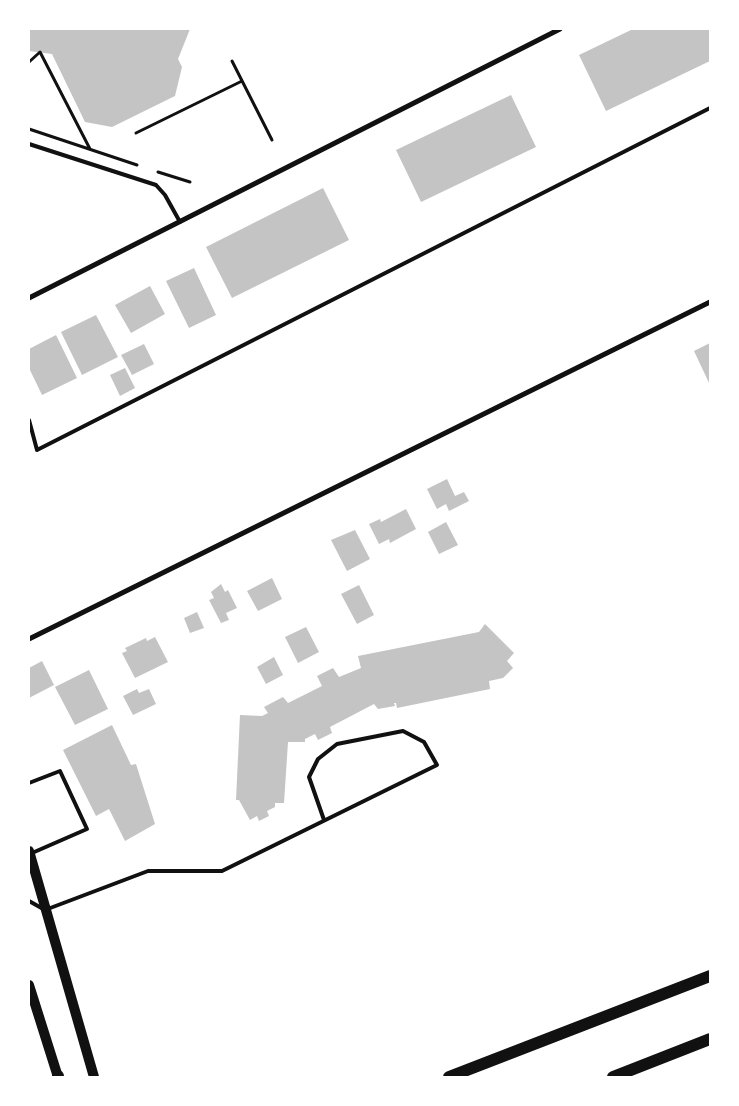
<!DOCTYPE html>
<style>
body{margin:0}
#map{position:relative;width:739px;height:1106px;overflow:hidden;background:#fff;font-family:"PT Sans Narrow",sans-serif}
canvas{display:block}
.frame{position:absolute;inset:0;border:30px solid #fff;pointer-events:none}
</style>
<div id="map">
<canvas width="739" height="1106"></canvas>
<div class="frame"></div>
</div>
<script>
const context = document.querySelector('canvas').getContext('2d');
context.lineJoin = 'round';
function fill(path, color) {
  context.fillStyle = color;
  context.fill(path, 'evenodd');
}
function poly(rows) {
  const path = new Path2D();
  for (const r of rows) {
    path.moveTo(r[0], r[1]);
    for (let i = 2; i < r.length; i += 2) path.lineTo(r[i], r[i + 1]);
  }
  return path;
}
function trace(path, color, width, dash) {
  context.strokeStyle = color;
  context.lineWidth = width;
  context.lineCap = dash ? 'butt' : 'round';
  context.setLineDash(dash || []);
  context.stroke(path);
}
const building = poly([
 [29,29,190,29,178,59,182,67,175,96,112,127,85,122,52,54,29,51],
 [633,29,710,29,710,61,606,111,579,55],
 [511,95,536,147,421,202,396,150],
 [323,188,349,240,232,298,206,247],
 [194,268,216,315,189,328,166,281],
 [150,286,165,314,131,333,115,305],
 [96,315,118,357,82,375,61,332],
 [56,335,77,378,42,395,29,368,29,349],
 [710,343,710,385,694,351],
 [144,344,154,364,132,375,121,355],
 [125,368,135,388,120,396,110,375],
 [447,479,455,496,464,492,469,501,449,511,446,504,437,509,427,489],
 [406,509,416,529,390,543,389,539,379,544,369,524,380,519,381,522],
 [446,522,458,545,439,554,428,532],
 [355,530,370,559,347,571,331,540],
 [272,578,282,599,258,611,247,591],
 [221,584,225,592,228,590,237,608,226,613,229,620,221,623,209,600,214,598,211,592],
 [359,585,374,615,357,624,341,594],
 [197,612,204,628,190,633,184,618],
 [485,624,514,653,507,661,513,668,503,678,489,681,490,689,397,708,396,703,394,703,395,706,378,709,374,704,330,727,332,733,318,740,315,734,305,739,305,742,288,742,284,803,275,803,275,807,267,811,269,816,259,821,257,816,250,820,239,800,236,800,240,715,262,716,268,713,264,707,283,697,288,703,322,686,317,676,333,668,339,677,361,668,358,656,479,632],
 [306,627,319,652,298,663,285,637],
 [155,637,168,662,135,678,122,653,127,651,125,648,146,638,147,641],
 [274,657,283,675,266,684,257,667],
 [42,661,54,685,29,698,29,668],
 [89,670,108,709,75,725,55,687],
 [137,689,139,693,149,689,156,704,133,715,123,696],
 [112,725,131,765,136,764,155,824,125,841,109,809,96,816,63,750]
]);
const path = poly([
 [232,61,272,140],
 [29,62,40,52,90,149],
 [29,129,137,165],
 [136,133,242,81],
 [158,172,190,182]
]);
const service = poly([
 [29,144,156,185,165,195,180,222],
 [29,420,37,450,710,108],
 [29,783,60,771,87,829,32,853],
 [29,901,45,910,148,871,222,871,437,765,424,742,403,731,337,744,318,759,309,777,324,820]
]);
const minor = poly([
 [29,298,560,29],
 [29,639,710,302]
]);
const secondary = poly([
 [29,851,94,1077],
 [29,985,58,1077]
]);
const primary = poly([
 [58,1077,58,1076],
 [449,1077,710,976],
 [613,1077,710,1039]
]);
fill(building, '#c4c4c4');
trace(path, '#111', 3);
trace(service, '#111', 4);
trace(minor, '#111', 5);
trace(secondary, '#111', 10);
trace(primary, '#111', 12);
</script>
